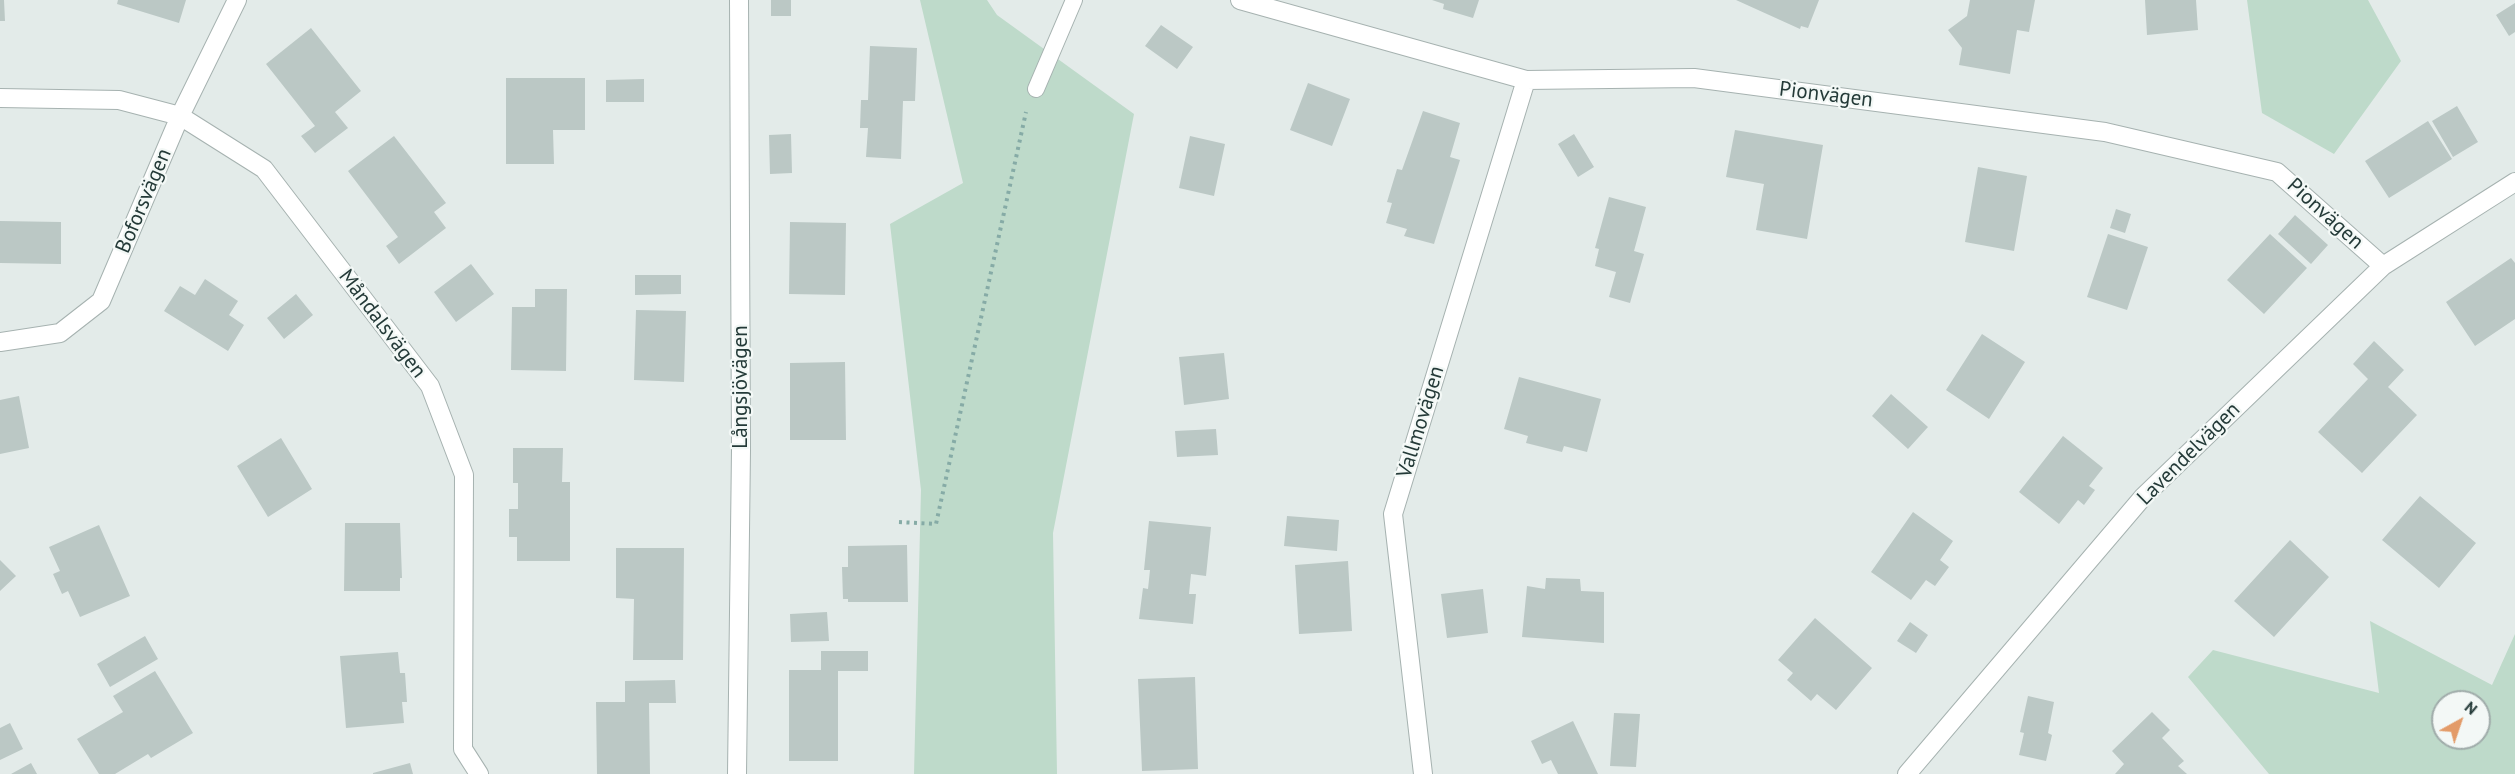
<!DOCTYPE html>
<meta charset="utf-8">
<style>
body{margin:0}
#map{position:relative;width:2515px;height:774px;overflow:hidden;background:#e3ebe9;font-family:"PT Sans",sans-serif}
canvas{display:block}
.north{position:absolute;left:2431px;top:690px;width:60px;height:60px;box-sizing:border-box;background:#f3f8f6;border:2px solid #a0acaa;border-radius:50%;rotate:40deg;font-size:16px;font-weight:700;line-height:24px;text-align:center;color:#243a38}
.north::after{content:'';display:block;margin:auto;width:21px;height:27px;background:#e39b68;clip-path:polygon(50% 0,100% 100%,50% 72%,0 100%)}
</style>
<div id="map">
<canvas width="2515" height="774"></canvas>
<div class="north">N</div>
</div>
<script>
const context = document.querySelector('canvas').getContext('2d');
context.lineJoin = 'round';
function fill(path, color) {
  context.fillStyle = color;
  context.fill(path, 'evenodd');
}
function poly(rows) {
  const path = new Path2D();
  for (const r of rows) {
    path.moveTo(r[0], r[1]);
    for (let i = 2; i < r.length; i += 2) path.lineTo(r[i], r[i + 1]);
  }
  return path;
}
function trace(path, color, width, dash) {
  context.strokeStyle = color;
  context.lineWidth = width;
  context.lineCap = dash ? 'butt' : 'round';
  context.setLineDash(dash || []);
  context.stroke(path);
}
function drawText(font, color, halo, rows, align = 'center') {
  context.font = font + ' "PT Sans",sans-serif';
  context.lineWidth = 4.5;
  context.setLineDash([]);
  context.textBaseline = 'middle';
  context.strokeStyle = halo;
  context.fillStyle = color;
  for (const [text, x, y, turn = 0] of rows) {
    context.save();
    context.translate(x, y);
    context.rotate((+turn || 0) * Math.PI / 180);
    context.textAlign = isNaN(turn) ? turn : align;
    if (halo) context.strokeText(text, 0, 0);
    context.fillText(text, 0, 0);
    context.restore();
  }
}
const green = poly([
 [920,0,987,0,997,15,1134,114,1053,533,1057,774,914,774,921,490,890,224,963,183],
 [2247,0,2368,0,2401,61,2334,154,2262,113],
 [2370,621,2492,685,2515,634,2515,774,2269,774,2188,677,2213,650,2379,693],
 [2443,702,2479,702,2479,738,2443,738]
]);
const building = poly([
 [0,0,4,0,5,21,0,21],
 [118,0,186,0,179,23,117,4],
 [771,0,791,0,791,16,771,16],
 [1432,0,1479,0,1473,18,1443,9,1444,4],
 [1736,0,1819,0,1808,28,1801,26,1800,29],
 [1970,0,2035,0,2029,32,2017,30,2010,74,1959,65,1962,48,1948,30,1967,16],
 [2145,0,2196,0,2198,30,2147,35],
 [2515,3,2515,32,2509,36,2496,15],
 [1161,25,1193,47,1177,69,1145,46],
 [311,28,361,91,335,112,348,128,315,153,301,136,315,126,266,64],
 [870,46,917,48,915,101,903,101,901,159,866,157,868,128,860,128,861,100,868,100],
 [506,78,585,78,585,130,553,130,554,164,506,164],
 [644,79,644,102,606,102,606,80],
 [1308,83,1350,99,1332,146,1290,130],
 [2457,106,2478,142,2453,157,2432,121],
 [1423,111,1460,123,1450,157,1460,160,1434,244,1404,236,1407,229,1386,223,1392,203,1387,202,1397,169,1402,170],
 [2428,121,2452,159,2389,198,2365,161],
 [1735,130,1823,145,1807,239,1756,230,1764,184,1726,177],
 [791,134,792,173,770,174,769,135],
 [1574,134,1594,167,1578,177,1558,144],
 [394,136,446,203,434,212,446,228,399,264,386,246,398,237,348,171],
 [1190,136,1225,144,1214,196,1179,188],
 [1978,167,2027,176,2014,251,1965,242],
 [1609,197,1646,207,1634,251,1644,254,1630,303,1609,297,1616,272,1595,266,1599,249,1595,248],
 [2116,209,2131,214,2125,233,2110,228],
 [2295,215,2328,245,2311,264,2278,234],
 [0,221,61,222,61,264,0,263],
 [790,222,846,223,845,295,789,294],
 [2108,234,2148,247,2127,310,2087,297],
 [2270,234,2307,268,2264,314,2227,280],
 [2511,258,2515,263,2515,319,2475,346,2446,302],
 [471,264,494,294,456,322,434,292],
 [635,275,681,275,681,294,635,295],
 [205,279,238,301,229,315,244,325,228,351,164,311,180,286,195,295],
 [535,289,567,289,566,371,511,370,512,307,535,307],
 [296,294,313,315,284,339,267,318],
 [636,310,686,311,684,382,634,380],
 [1982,334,2025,362,1989,419,1946,390],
 [2374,341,2404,370,2388,387,2417,415,2362,473,2318,432,2368,379,2353,364],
 [1224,353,1229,399,1184,405,1179,357],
 [845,362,846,440,790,440,790,363],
 [1519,377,1601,399,1587,452,1564,446,1562,452,1526,443,1528,436,1504,429],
 [1891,394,1928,427,1908,449,1872,416],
 [19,396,29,448,0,454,0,400],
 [1216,429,1218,455,1177,457,1175,431],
 [2063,436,2103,468,2089,486,2095,490,2084,505,2078,500,2059,524,2019,492],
 [281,438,312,489,268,517,237,466],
 [513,448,563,448,562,482,570,482,570,561,517,561,517,537,509,537,509,509,518,509,518,483,513,483],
 [2420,496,2476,543,2439,588,2382,540],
 [1913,512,1953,541,1940,560,1949,567,1935,586,1926,580,1911,600,1871,572],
 [1287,516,1339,520,1337,551,1284,546],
 [1149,521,1211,527,1206,576,1191,574,1189,594,1196,594,1193,624,1139,619,1143,588,1148,589,1150,570,1144,570],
 [345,523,400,523,402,578,400,578,400,591,344,591],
 [99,525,130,596,80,617,68,591,62,594,53,574,60,571,49,547],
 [2290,540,2329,577,2274,637,2234,601],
 [907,545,908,602,848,602,848,599,843,599,842,567,848,567,848,546],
 [616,548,684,548,683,660,633,660,634,599,616,598],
 [0,560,16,576,0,591],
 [1348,561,1352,631,1299,634,1295,565],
 [1546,578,1580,579,1581,591,1604,592,1604,643,1522,637,1527,586,1545,589],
 [1483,589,1488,633,1447,638,1441,594],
 [827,612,829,641,791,642,790,614],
 [1815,618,1872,668,1836,710,1817,694,1811,701,1787,680,1793,673,1778,660],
 [1910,622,1928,635,1916,653,1897,641],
 [145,636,158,659,110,687,97,664],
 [821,651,868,651,868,671,838,671,838,761,789,761,789,670,821,670],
 [398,652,400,673,405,673,407,702,402,702,404,723,346,728,340,656],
 [155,671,193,733,151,758,148,754,115,774,99,774,77,739,123,712,113,696],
 [1195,677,1198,769,1142,771,1138,679],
 [675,680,676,703,649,703,650,774,597,774,596,702,625,702,625,681],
 [2028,696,2054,702,2048,733,2052,735,2046,761,2019,755,2024,733,2020,732],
 [2152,712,2170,730,2162,738,2184,761,2178,766,2187,774,2115,774,2124,764,2112,751],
 [1614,713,1640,714,1636,767,1610,766],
 [1573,721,1598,774,1558,774,1551,760,1542,764,1531,741],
 [10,723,23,749,0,760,0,728],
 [31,763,37,774,11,774],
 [410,763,413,774,373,774,373,773]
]);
const path = poly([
 [899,522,936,524,1026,112]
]);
const service = poly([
 [1036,89,1074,0]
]);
const minor = poly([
 [1240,0,1526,80,1694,78,2105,132,2277,172,2383,266],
 [0,98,119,100,180,116,264,169,430,386,464,475,463,749,479,774],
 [0,342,60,333,101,301,180,116,237,0],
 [737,774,741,450,739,0],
 [1423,774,1393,514,1526,80],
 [1907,774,2143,497,2383,266,2515,182]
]);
const streetNames = [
 ["Pionvägen",1826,95,7],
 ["Boforsvägen",144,201,-67],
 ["Pionvägen",2325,214,42],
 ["Måndalsvägen",382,324,53],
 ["Långsjövägen",741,387,-90],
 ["Vallmovägen",1421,422,-73],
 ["Lavendelvägen",2189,454,-45]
];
fill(green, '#bedaca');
fill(building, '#bbc8c5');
trace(service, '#a6b2b0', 18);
trace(minor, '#a6b2b0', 20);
trace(path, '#86aba6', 4, [3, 4.5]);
trace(service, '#fff', 16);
trace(minor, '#fff', 18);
drawText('21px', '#243a38', '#f3f8f6', streetNames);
</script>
